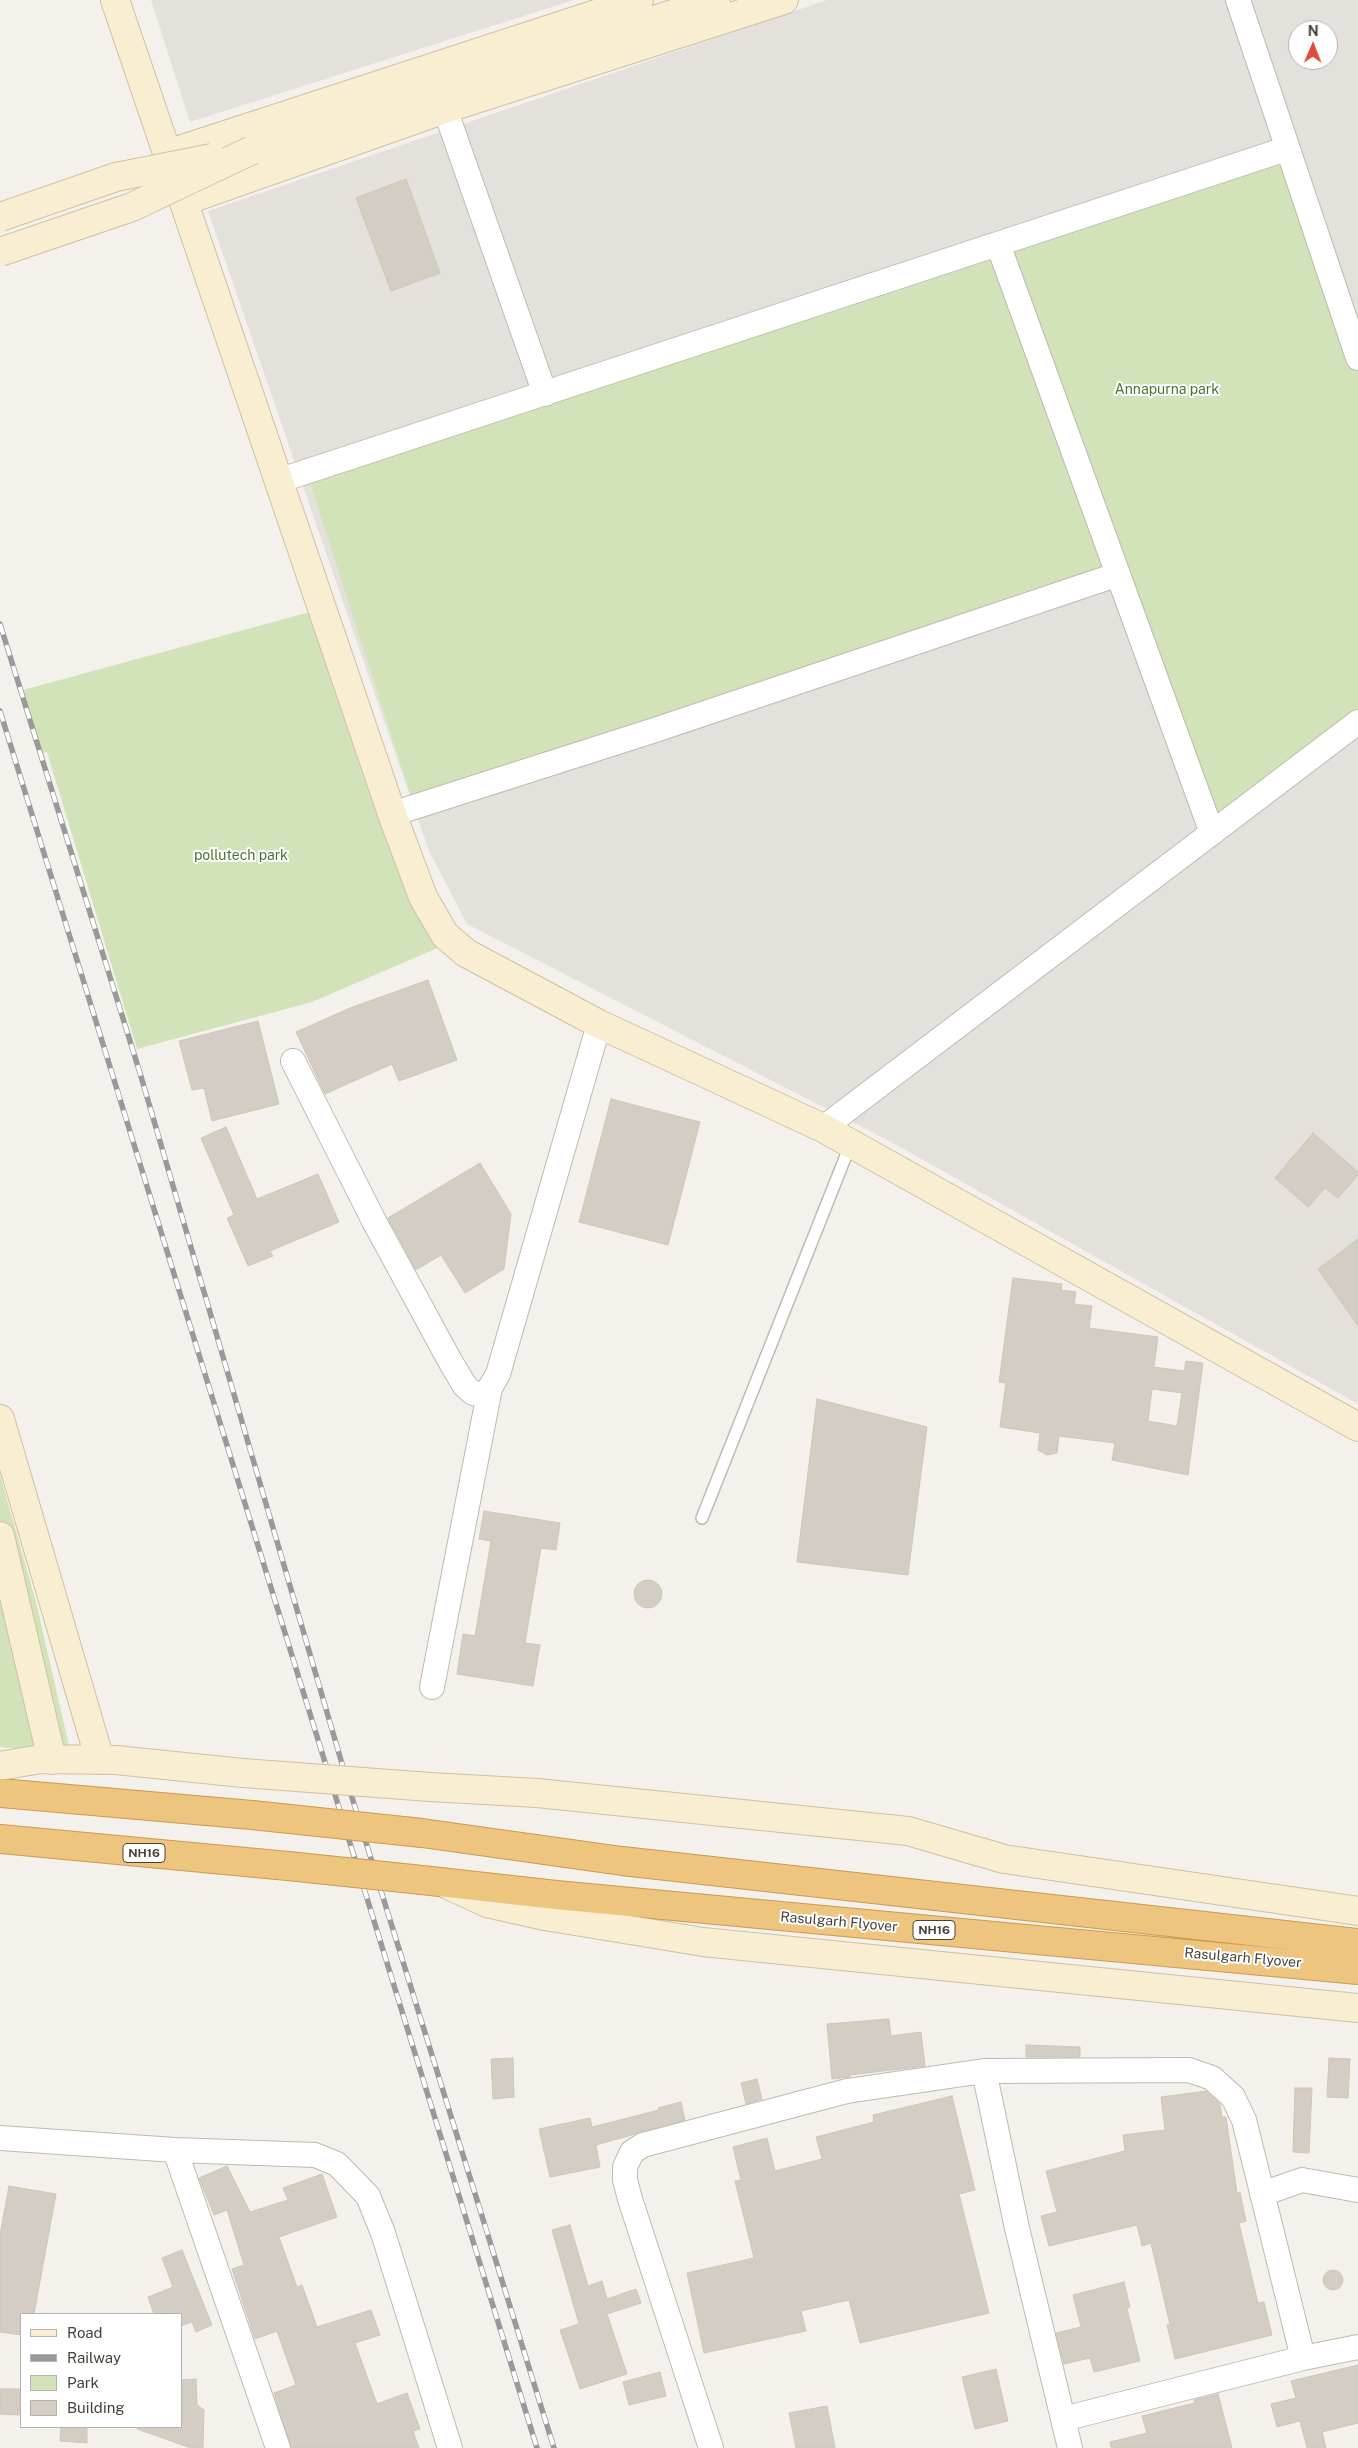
<!DOCTYPE html>
<style>
body{margin:0}
#map{position:relative;width:1358px;height:2448px;overflow:hidden;background:#f4f1ec;font-family:"Public Sans",sans-serif}
canvas{display:block}
.legend{position:absolute;left:20px;top:2313px;width:162px;height:115px;box-sizing:border-box;background:#fff;border:1px solid #b6b3b0;margin:0;padding:6px 9px;list-style:none;font-size:15px;color:#48423a}
.legend li{display:flex;align-items:center;gap:10px;height:25px}
.legend b{width:25px;border:1px solid #b6b3b0}
.north{position:absolute;left:1288px;top:20px;width:50px;height:50px;box-sizing:border-box;background:#fff;border:1px solid #b6b3b0;border-radius:50%;rotate:1deg;font-size:14px;font-weight:700;line-height:20px;text-align:center;color:#48423a}
.north::after{content:'';display:block;margin:auto;width:18px;height:22px;background:#e04c37;clip-path:polygon(50% 0,100% 100%,50% 72%,0 100%)}
</style>
<div id="map">
<canvas width="1358" height="2448"></canvas>
<ul class="legend">
<li><b style="height:6px;background:#f9eed1"></b>Road</li>
<li><b style="height:6px;background:#999"></b>Railway</li>
<li><b style="height:14px;background:#d2e3ba"></b>Park</li>
<li><b style="height:14px;background:#d4cdc3"></b>Building</li>
</ul>
<div class="north">N</div>
</div>
<script>
const context = document.querySelector('canvas').getContext('2d');
context.lineJoin = 'round';
function fill(path, color) {
  context.fillStyle = color;
  context.fill(path, 'evenodd');
}
function poly(rows) {
  const path = new Path2D();
  for (const r of rows) {
    if (r.length === 3) {
      path.moveTo(r[0] + r[2], r[1]);
      path.arc(r[0], r[1], r[2], 0, 2 * Math.PI);
      continue;
    }
    path.moveTo(r[0], r[1]);
    for (let i = 2; i < r.length; i += 2) path.lineTo(r[i], r[i + 1]);
  }
  return path;
}
function trace(path, color, width, dash) {
  context.strokeStyle = color;
  context.lineWidth = width;
  context.lineCap = dash ? 'butt' : 'round';
  context.setLineDash(dash || []);
  context.stroke(path);
}
function drawText(font, color, halo, rows, align = 'center') {
  context.font = font + ' "Public Sans",sans-serif';
  context.lineWidth = 4;
  context.setLineDash([]);
  context.textBaseline = 'middle';
  context.strokeStyle = halo;
  context.fillStyle = color;
  for (const [text, x, y, turn = 0] of rows) {
    context.save();
    context.translate(x, y);
    context.rotate((+turn || 0) * Math.PI / 180);
    context.textAlign = isNaN(turn) ? turn : align;
    if (halo) context.strokeText(text, 0, 0);
    context.fillText(text, 0, 0);
    context.restore();
  }
}
const industrial = poly([
 [151,0,574,0,190,122],
 [827,0,1358,0,1358,1404,891,1142,467,924,429,851,208,211],
 [1298,30,1328,30,1328,60,1298,60]
]);
const green = poly([
 [1286,149,1358,359,1358,722,1212,833,1117,575,414,806,307,473],
 [321,609,447,944,312,1002,137,1049,47,752,41,754,23,690],
 [0,1475,36,1602,71,1755,0,1747]
]);
const building = poly([
 [406,179,440,273,391,291,356,198,406,179],
 [428,980,457,1060,399,1081,392,1064,325,1094,296,1032,350,1008,428,980],
 [258,1021,279,1104,212,1121,204,1088,192,1090,179,1041,258,1021],
 [611,1099,700,1122,668,1245,579,1222,611,1099],
 [226,1127,257,1199,318,1174,339,1222,270,1251,273,1256,248,1266,227,1218,234,1215,201,1138,226,1127],
 [1313,1133,1358,1172,1358,1175,1338,1198,1325,1188,1308,1207,1275,1178,1313,1133],
 [480,1163,511,1214,504,1269,465,1293,441,1255,416,1270,388,1218,480,1163],
 [1358,1239,1358,1326,1318,1269,1358,1239],
 [1013,1278,1062,1284,1061,1290,1076,1292,1074,1304,1092,1306,1089,1328,1158,1337,1154,1367,1184,1371,1186,1361,1203,1363,1188,1475,1112,1460,1115,1443,1059,1436,1057,1453,1047,1455,1038,1450,1040,1433,1000,1427,1006,1383,999,1382,1013,1278],
 [1152,1389,1182,1393,1177,1426,1148,1421,1152,1389],
 [817,1399,927,1427,908,1575,797,1562,817,1399],
 [484,1511,560,1523,556,1550,541,1548,525,1643,540,1645,533,1686,457,1674,463,1634,475,1636,491,1541,479,1539,484,1511],
 [648,1594,14],
 [889,2019,891,2036,921,2032,925,2066,850,2075,850,2077,832,2079,827,2024,889,2019],
 [1026,2045,1080,2047,1080,2057,1026,2057,1026,2045],
 [513,2058,514,2097,493,2099,491,2059,513,2058],
 [1329,2058,1350,2059,1348,2098,1327,2097,1329,2058],
 [757,2079,762,2099,746,2104,741,2083,757,2079],
 [1295,2088,1312,2088,1309,2153,1293,2152,1295,2088],
 [1206,2091,1220,2104,1222,2117,1226,2117,1237,2193,1240,2192,1246,2221,1239,2223,1258,2303,1264,2302,1272,2335,1175,2359,1167,2325,1170,2325,1151,2243,1142,2246,1137,2225,1049,2246,1041,2216,1057,2212,1046,2171,1125,2151,1123,2135,1165,2130,1161,2097,1206,2091],
 [952,2096,975,2190,959,2194,989,2313,860,2343,849,2300,801,2311,806,2331,704,2353,687,2273,754,2258,735,2181,741,2180,733,2147,767,2138,775,2171,822,2159,816,2137,874,2122,873,2115,952,2096],
 [681,2102,685,2120,596,2145,600,2167,550,2177,539,2129,590,2118,592,2127,659,2110,658,2108,681,2102],
 [227,2166,250,2212,288,2200,283,2188,322,2174,337,2217,279,2237,297,2287,302,2285,317,2327,371,2310,380,2335,355,2343,377,2404,407,2393,420,2429,413,2431,419,2448,291,2448,274,2393,296,2385,277,2331,255,2339,232,2269,244,2265,227,2210,214,2215,199,2178,227,2166],
 [9,2186,56,2194,34,2314,21,2314,21,2335,0,2332,0,2235,9,2186],
 [570,2225,588,2286,602,2281,607,2299,636,2289,641,2303,607,2314,627,2374,580,2389,560,2330,579,2324,552,2230,570,2225],
 [182,2250,212,2325,196,2332,192,2322,181,2326,181,2314,154,2314,148,2297,173,2287,162,2258,182,2250],
 [1333,2280,10],
 [1124,2282,1130,2307,1127,2308,1140,2361,1094,2372,1090,2358,1064,2364,1056,2333,1081,2327,1073,2295,1124,2282],
 [1358,2365,1358,2423,1322,2432,1326,2448,1307,2448,1300,2421,1277,2427,1271,2404,1296,2398,1291,2381,1358,2365],
 [996,2369,1008,2421,975,2429,962,2377,996,2369],
 [660,2372,666,2396,629,2405,623,2382,660,2372],
 [196,2379,197,2405,204,2410,203,2448,191,2448,137,2429,138,2427,181,2427,181,2380,196,2379],
 [0,2389,21,2389,19,2415,0,2414,0,2389],
 [1218,2394,1232,2448,1111,2448,1110,2442,1147,2433,1142,2416,1195,2403,1194,2400,1218,2394],
 [827,2406,835,2448,796,2448,789,2413,827,2406],
 [61,2427,87,2427,87,2443,60,2441,61,2427]
]);
const lane = poly([
 [702,1518,851,1143]
]);
const street = poly([
 [1238,0,1358,358],
 [445,109,545,394],
 [998,244,1212,833],
 [278,481,1286,149],
 [392,814,655,730,1116,575],
 [293,1061,374,1221,450,1361,465,1386,473,1393,482,1395,490,1388,498,1374,599,1024],
 [823,1128,1358,722],
 [432,1687,490,1388],
 [0,2138,175,2150,315,2155,337,2164,368,2196,383,2233,450,2448],
 [175,2150,278,2448],
 [1262,2194,1302,2180,1358,2190],
 [1303,2358,1358,2347],
 [1063,2419,1070,2448],
 [711,2448,630,2199,625,2180,625,2167,632,2152,643,2145,847,2091,984,2071,1189,2070,1212,2078,1233,2097,1244,2120,1303,2358,1063,2419,1017,2228,984,2071]
]);
const secondary = poly([
 [115,0,392,814,423,897,445,935,466,953,599,1024,823,1128,1358,1427],
 [252,150,716,0],
 [167,154,639,0],
 [184,201,445,109,784,0],
 [0,1419,100,1760],
 [0,1536,52,1760],
 [0,1766,41,1759,116,1760,243,1773],
 [430,1787,537,1793,908,1831,1004,1859,1358,1911],
 [448,1885,487,1903,545,1916,703,1942,1358,2008]
]);
const highway = poly([
 [0,1793,252,1815],
 [422,1833,622,1861,1358,1943],
 [0,1839,288,1866],
 [422,1880,556,1895,1358,1970]
]);
const rail = poly([
 [0,624,140,1073,350,1791,554,2448],
 [0,711,537,2448]
]);
const secondaryBridge = poly([
 [0,217,116,177,212,158],
 [0,252,132,207,252,150],
 [243,1773,430,1787]
]);
const highwayBridge = poly([
 [252,1815,422,1833],
 [288,1866,422,1880]
]);
const shields = [
 [144,1853,42],
 [934,1930,42]
];
const shieldNames = [
 ["NH16",144,1853],
 ["NH16",934,1930]
];
const parkNames = [
 ["Annapurna park",1167,390],
 ["pollutech park",241,856]
];
const streetNames = [
 ["Rasulgarh Flyover",839,1922,5],
 ["Rasulgarh Flyover",1243,1958,5]
];
fill(industrial, '#e4e1dd');
fill(green, '#d2e3ba');
fill(building, '#d4cdc3');
trace(building, '#cec5b7', 1);
trace(lane, '#bfb9af', 14);
trace(street, '#bfb9af', 26);
trace(secondary, '#cec1a1', 30);
trace(highway, '#cb9a4f', 30);
trace(lane, '#fff', 11);
trace(street, '#fff', 24);
trace(secondary, '#f9eed1', 28);
trace(highway, '#edc57e', 28);
trace(rail, '#999', 5.5);
trace(rail, '#fff', 4, [11]);
trace(secondaryBridge, '#cec1a1', 30, []);
trace(highwayBridge, '#cb9a4f', 30, []);
trace(secondaryBridge, '#f9eed1', 28);
trace(highwayBridge, '#edc57e', 28);
for (const [x, y, w] of shields) {
  const box = new Path2D();
  box.roundRect(x - w / 2, y - 9.5, w, 19, 4);
  context.fillStyle = '#fff';
  context.fill(box);
  trace(box, '#48423a', 1);
}
drawText('bold 12px', '#48423a', null, shieldNames);
drawText('14px', '#4d7334', '#fff', parkNames);
drawText('14px', '#48423a', '#fff', streetNames);
</script>
